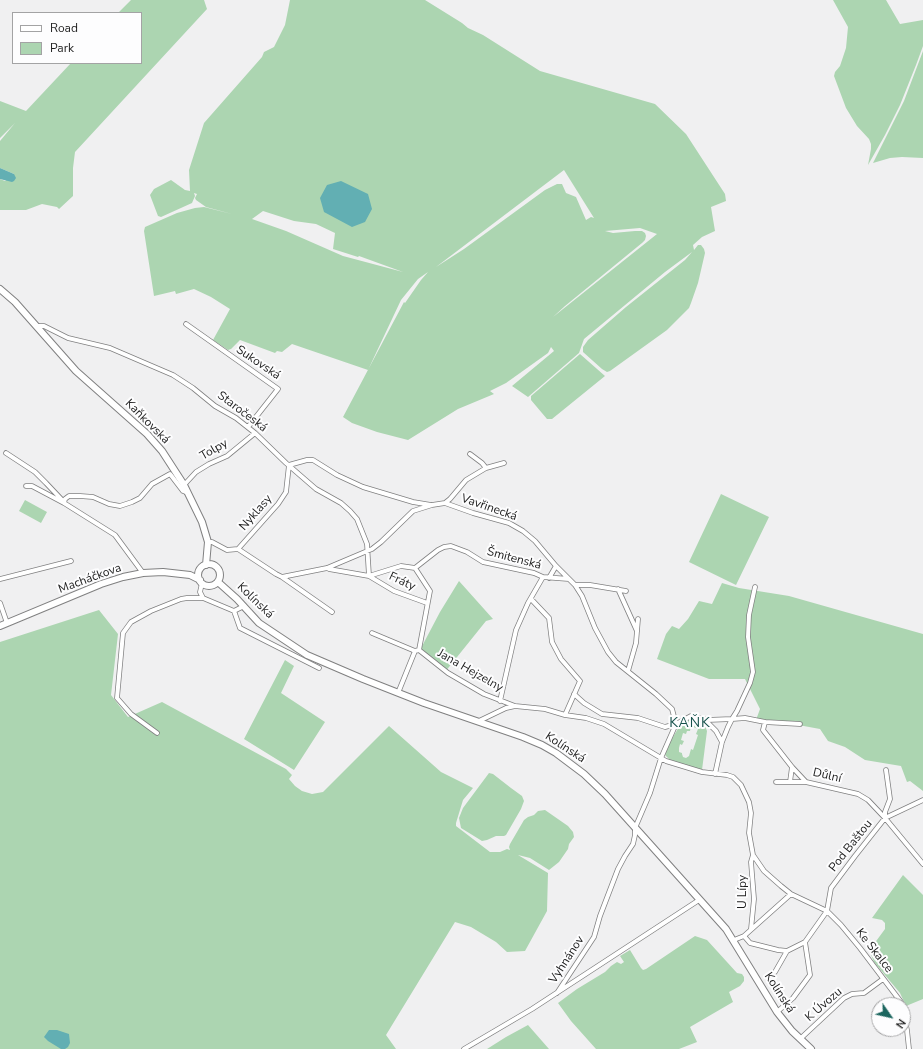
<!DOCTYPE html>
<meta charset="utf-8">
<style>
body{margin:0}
#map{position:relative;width:923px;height:1049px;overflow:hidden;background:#f0f0f1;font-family:"Nunito Sans",sans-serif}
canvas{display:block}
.legend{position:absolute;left:12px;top:12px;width:130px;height:52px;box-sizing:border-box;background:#fdfdfe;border:1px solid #a3a3a4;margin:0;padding:5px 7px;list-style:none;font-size:12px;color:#1c1c1c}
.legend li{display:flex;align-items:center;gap:8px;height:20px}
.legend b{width:20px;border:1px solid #a3a3a4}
.north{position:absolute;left:871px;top:997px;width:40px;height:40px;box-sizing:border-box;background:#fdfdfe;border:1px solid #a3a3a4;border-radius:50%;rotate:124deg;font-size:11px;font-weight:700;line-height:16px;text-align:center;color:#1c1c1c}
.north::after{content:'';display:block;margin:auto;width:14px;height:18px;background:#1c665f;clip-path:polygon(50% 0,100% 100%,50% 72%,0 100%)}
</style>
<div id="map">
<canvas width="923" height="1049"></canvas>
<ul class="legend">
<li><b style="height:5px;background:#fff"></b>Road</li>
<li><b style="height:11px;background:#acd5b1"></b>Park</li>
</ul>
<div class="north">N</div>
</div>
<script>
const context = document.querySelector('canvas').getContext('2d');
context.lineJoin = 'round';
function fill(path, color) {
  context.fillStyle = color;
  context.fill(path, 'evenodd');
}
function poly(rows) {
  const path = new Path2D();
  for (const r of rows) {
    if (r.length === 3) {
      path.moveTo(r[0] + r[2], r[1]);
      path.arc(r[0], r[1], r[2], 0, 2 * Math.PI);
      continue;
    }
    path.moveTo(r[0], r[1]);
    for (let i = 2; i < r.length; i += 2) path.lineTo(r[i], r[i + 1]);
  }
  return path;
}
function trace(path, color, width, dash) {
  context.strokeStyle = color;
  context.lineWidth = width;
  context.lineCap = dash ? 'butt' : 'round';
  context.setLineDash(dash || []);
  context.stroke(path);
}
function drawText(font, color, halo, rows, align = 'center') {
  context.font = font + ' "Nunito Sans",sans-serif';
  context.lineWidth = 4;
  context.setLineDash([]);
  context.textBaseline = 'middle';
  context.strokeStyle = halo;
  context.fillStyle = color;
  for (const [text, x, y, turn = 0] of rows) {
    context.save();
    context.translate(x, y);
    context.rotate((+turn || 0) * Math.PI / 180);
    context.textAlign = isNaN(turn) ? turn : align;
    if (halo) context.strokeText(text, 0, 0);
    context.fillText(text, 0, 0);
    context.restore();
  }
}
const green = poly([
 [131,0,204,0,207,9,75,152,73,168,73,196,59,209,57,207,42,204,26,210,0,210,0,179,5,181,14,174,0,168,0,141,15,123,0,138,0,101,26,111,71,63,141,63,141,13,118,13],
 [290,0,425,0,462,23,468,28,483,35,540,71,655,104,686,134,725,194,726,201,711,207,715,231,702,237,693,245,694,250,698,245,701,245,704,249,705,253,698,283,691,303,689,308,667,330,610,371,607,372,602,369,583,352,583,347,588,340,626,307,685,260,692,252,665,272,584,339,579,353,528,397,512,386,554,351,551,347,548,353,506,383,490,391,494,394,458,409,408,440,377,432,352,423,343,417,404,302,405,303,421,280,428,272,418,279,401,300,368,370,292,344,282,352,277,351,275,353,240,340,231,349,228,350,213,340,230,309,211,297,194,289,176,294,175,291,154,296,144,231,145,227,177,213,195,208,204,207,232,214,206,207,196,200,195,198,197,194,194,193,195,196,192,203,161,217,158,216,150,195,154,189,171,180,185,190,190,191,189,170,204,123,262,57,264,52,274,47,285,25],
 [564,170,594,218,591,217,586,220,576,197,566,193,562,184,557,184,545,190,464,249,436,267],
 [263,211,294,221,316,224,335,233,333,249,358,257,359,256,403,272,343,256,286,231,252,219],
 [640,228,657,234,553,317,565,306,642,243,645,240,646,236,645,233,642,231,635,231,613,233,605,231],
 [833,0,886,0,900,24,923,20,923,46,916,65,900,105,885,135,868,165,871,149,871,144,869,139,857,126,846,108,834,76,835,72,840,66,846,48,848,27],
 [923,51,923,158,902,157,890,158,873,163,904,101],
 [580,354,605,376,552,419,547,419,531,400,531,396],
 [721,494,769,517,736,585,689,562],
 [25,500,47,512,41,523,19,511],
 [459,581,493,619,486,621,445,672,420,650,440,612],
 [722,583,739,588,789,596,923,634,923,791,910,781,907,782,901,766,865,760,845,747,828,741,820,729,782,722,756,720,760,709,745,679,709,679,657,659,666,634,672,626,679,629,688,619,699,601,712,604],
 [99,610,118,634,111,695,128,717,162,702,286,769,292,775,289,779,295,786,302,791,312,794,323,792,389,726,441,772,473,788,463,800,456,823,456,826,490,852,500,852,507,849,510,850,509,847,510,844,524,820,528,817,534,815,538,811,545,810,568,826,573,832,574,837,569,844,568,849,559,862,549,870,530,858,518,855,548,873,547,911,525,951,507,952,496,942,471,927,455,922,386,1035,396,1049,0,1049,0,642],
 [285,660,294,666,281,693,325,722,294,770,244,739],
 [693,718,700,721,705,726,707,731,702,770,670,760,665,755,670,742,682,722],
 [691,726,698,729,696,734,698,735,693,750,691,749,689,756,686,758,683,757,682,754,682,753,679,752,679,748,680,744,682,745,684,741,681,740,683,733,686,734,687,731,690,731],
 [489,773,493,774,511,788,522,796,524,801,521,809,506,835,504,836,496,836,487,840,482,841,461,828,459,818,463,808],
 [903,875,923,895,923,999,906,1006,900,993,874,962,870,952,874,944,885,929,885,923,882,920,872,918],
 [695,936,707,940,737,973,742,974,744,977,744,981,740,986,729,992,733,1002,690,1027,697,1042,679,1049,596,1049,571,1021,558,1003,577,989,605,972,611,966,617,962,621,964,624,962,620,956,630,950,641,968,643,970,646,969],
 [528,1025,549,1049,487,1049,506,1037]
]);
const water = poly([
 [0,168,14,174,16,178,14,181,12,182,0,179],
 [341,181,368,194,372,209,365,222,352,227,324,212,320,198,327,185],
 [49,1030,57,1030,69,1034,70,1043,68,1047,65,1049,61,1049,48,1041,44,1037]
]);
const street = poly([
 [186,324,278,389,248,427],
 [37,326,44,326,68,338,110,348,173,375,193,388,215,406,236,418,255,433,286,463,316,489,341,503,350,511,357,519,367,544,369,576],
 [6,453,35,472,46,483,63,501],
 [470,454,482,463,486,468],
 [289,465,307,460,313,460,337,475,363,487,413,502,431,505],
 [184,485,196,472,209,464,227,456,255,433],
 [26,486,32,486,64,503,115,535,143,573],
 [64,503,65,499,69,496,80,496,93,497,109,504,120,506,132,502,140,498,152,484,170,474,183,491,188,493],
 [445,503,473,513,509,523,523,531,535,541,556,566,575,585,582,596,595,628,608,652,616,662,656,694,672,709,676,724,665,727,638,718,602,714,584,703,574,694],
 [208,542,212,542,227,550,238,549,276,574,282,577,327,568,372,549,381,542,413,511,432,505,445,503,450,499,466,480,486,468,504,463],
 [238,549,278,504,286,492,289,465],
 [415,568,430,591,419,650],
 [329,569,369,576,394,591,427,603],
 [369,576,401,566,415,568,438,550,444,547,451,546,467,552,483,562,534,573,543,577,569,579],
 [282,577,332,612],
 [549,578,556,566],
 [0,579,71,561],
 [202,583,200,592,203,598,234,611,244,606],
 [575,585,590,585,626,591],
 [618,589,637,631],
 [531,599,549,618,552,642,561,659,580,681,565,715],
 [0,603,7,623],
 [234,611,240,628,319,668],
 [372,633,415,651],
 [419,650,448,673,484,694,515,706],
 [628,671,636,643,638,619],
 [398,693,415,651,419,650],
 [500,701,516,630,528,603,543,577],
 [704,719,716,731,722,742],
 [479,721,506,708,515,706,545,709,565,715,586,718,604,724,666,761,702,772,727,775,733,777,741,785,749,802,751,813,749,833,753,855,764,871,781,886,791,894,827,911,841,925,860,948,901,1002,901,1005],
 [765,722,763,730,792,767,806,782,858,794,868,800,885,818,923,864],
 [157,733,131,714,117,698,123,633,131,622,151,611,181,599,187,598,203,598],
 [715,774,722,742,728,727,732,719,745,718,765,722,800,724],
 [776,782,806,782],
 [790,782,792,767],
 [885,818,885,812,890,799,886,770],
 [751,929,754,899,751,862,753,855],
 [744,936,750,943,778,950,787,951],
 [734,940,744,936,791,894],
 [775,972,787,951,805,942,827,911,831,888,855,856,885,818,923,800],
 [557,993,594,937,600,916,618,869,625,856,633,844,635,835,635,828,650,793,661,758,676,724,691,716,707,720,732,719,737,711,750,683,753,672,748,637,749,615,755,587],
 [777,1012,793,998,810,975,805,942],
 [903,1012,907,1030,909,1049],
 [800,1039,844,998,852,994,864,993,883,979],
 [464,1049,532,1009,699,900]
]);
const secondary = poly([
 [0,289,15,302,76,371,147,434,162,451,184,485,202,522,208,542,206,565],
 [209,575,11],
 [218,582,237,599,259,623,307,655,363,679,424,703,523,737,542,745,556,753,584,774,605,794,726,929,777,1012,792,1031,811,1049],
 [0,626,101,584,123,577,143,573,163,572,190,575,200,580]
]);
const streetNames = [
 ["Sukovská",258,363,34],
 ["Staročeská",242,412,37],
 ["Kaňkovská",147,422,45],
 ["Tolpy",214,450,-30],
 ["Vavřinecká",489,508,19],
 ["Nyklasy",256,513,-49],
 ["Šmitenská",514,559,15],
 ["Macháčkova",90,579,-20],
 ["Fráty",402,582,25],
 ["Kolínská",255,601,44],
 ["Jana Hejzelny",470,671,30],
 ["Kolínská",565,748,33],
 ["Důlní",827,776,13],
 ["Pod Baštou",851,846,-52],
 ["U Lípy",743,892,-90],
 ["Ke Skalce",874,951,52],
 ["Vyhnánov",567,960,-57],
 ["Kolínská",779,993,57],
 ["K Úvozu",824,1005,-41]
];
const quarterNames = [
 ["KAŇK",690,724]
];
fill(green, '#acd5b1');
fill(water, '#62afb3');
trace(street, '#808081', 5.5);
trace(secondary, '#808081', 8);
trace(street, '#fff', 4);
trace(secondary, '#fff', 6);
drawText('12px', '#1c1c1c', '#fdfdfe', streetNames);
context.letterSpacing = '1px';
drawText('14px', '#16514b', '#fdfdfe', quarterNames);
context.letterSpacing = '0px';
</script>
